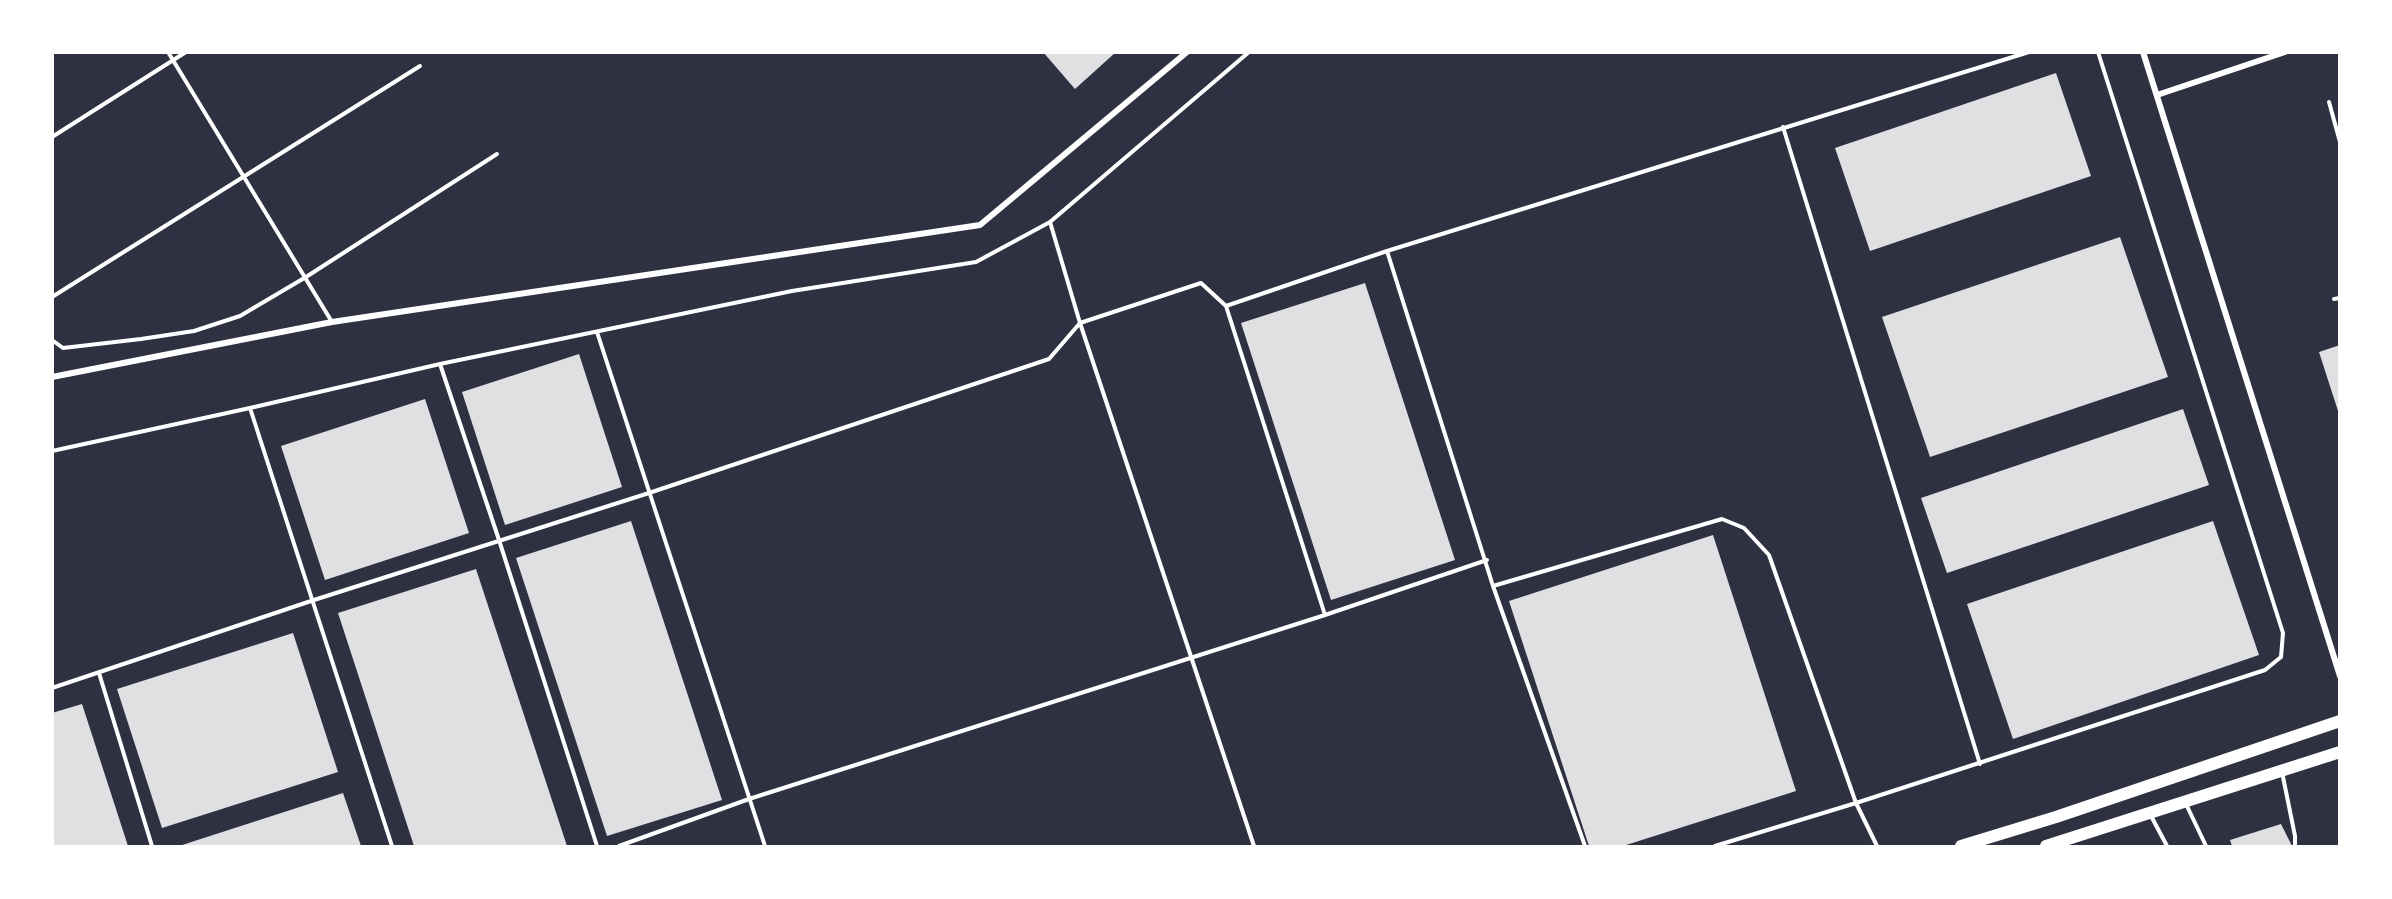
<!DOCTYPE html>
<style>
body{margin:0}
#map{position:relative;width:2392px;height:899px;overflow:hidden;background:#2d3142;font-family:Figtree,sans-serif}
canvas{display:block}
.frame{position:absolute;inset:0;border:54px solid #fff;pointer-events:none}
</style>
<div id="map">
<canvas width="2392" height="899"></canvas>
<div class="frame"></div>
</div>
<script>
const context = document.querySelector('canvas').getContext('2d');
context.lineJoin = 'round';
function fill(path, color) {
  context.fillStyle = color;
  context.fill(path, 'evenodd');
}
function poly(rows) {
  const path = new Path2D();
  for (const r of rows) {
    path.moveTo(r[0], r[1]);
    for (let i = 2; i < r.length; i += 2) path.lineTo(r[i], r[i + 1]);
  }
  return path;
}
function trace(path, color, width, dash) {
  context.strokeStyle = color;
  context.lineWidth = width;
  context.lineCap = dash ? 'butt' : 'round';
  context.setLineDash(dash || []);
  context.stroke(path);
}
const building = poly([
 [1043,52,1116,52,1075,89],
 [2056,73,2091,176,1870,251,1835,148],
 [2120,237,2168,377,1930,457,1882,317],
 [1365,283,1455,560,1331,600,1241,323],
 [2340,345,2340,414,2339,414,2319,352],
 [579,354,622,487,505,525,462,392],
 [425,399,469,533,325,580,281,446],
 [2183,409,2209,485,1947,573,1921,498],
 [631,521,722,800,607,836,516,558],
 [2213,521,2259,655,2013,739,1967,604],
 [1713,535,1796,791,1623,846,1589,846,1509,601],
 [476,569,567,846,414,846,338,613],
 [293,633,338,772,162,828,117,689],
 [82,704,128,846,52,846,52,713],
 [343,793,361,846,179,846],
 [2281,824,2292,846,2232,846,2230,840]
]);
const service = poly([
 [168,52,332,322],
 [2329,102,2340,142],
 [1783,127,1980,764],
 [52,137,186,52],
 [1050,222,1080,323,1254,846],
 [52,297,420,66],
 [2334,299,2340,298],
 [1226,306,1325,615],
 [597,332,765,846],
 [52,340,63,348,141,339,194,331,240,316,306,277,497,154],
 [440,364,499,540,597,846],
 [52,451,250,408],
 [1493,586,1722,519,1744,528,1769,555,1856,803,1715,846],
 [99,673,152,846],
 [52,688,314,600,649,493,1049,359,1080,323,1201,283,1226,306,1387,251],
 [2282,772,2295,836,2295,846],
 [2186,804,2206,846],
 [2150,814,2167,846],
 [392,846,250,408,440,364,792,291,976,262,1050,222,1249,52],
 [619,846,749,799,1325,615,1487,560],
 [1585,846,1493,586,1387,251,2029,52],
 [1877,846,1856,803,2265,670,2281,657,2283,633,2098,52]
]);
const minor = poly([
 [2143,52,2340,676],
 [2157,95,2285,52],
 [52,377,332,322,980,225,1187,52]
]);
const secondary = poly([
 [1961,846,2056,817,2340,721],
 [2046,846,2340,752]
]);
fill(building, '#e0e0e3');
trace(service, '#fff', 4);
trace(minor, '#fff', 6);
trace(secondary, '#fff', 12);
</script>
